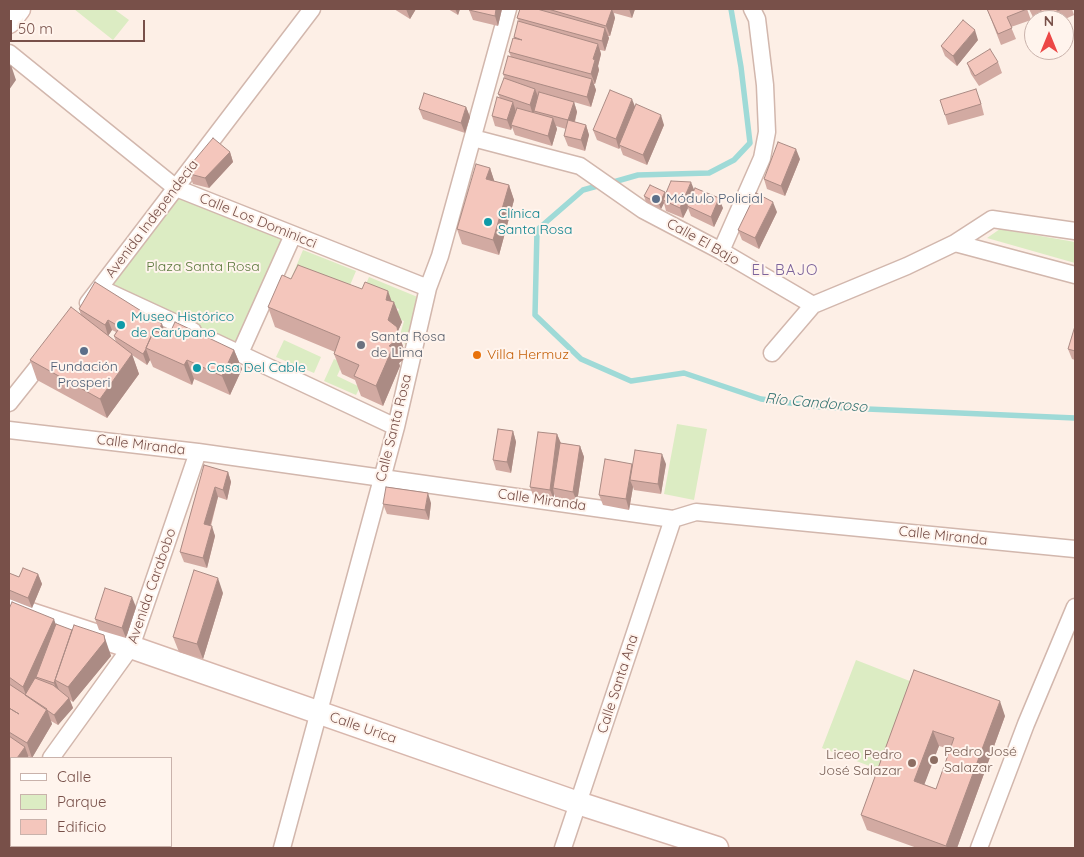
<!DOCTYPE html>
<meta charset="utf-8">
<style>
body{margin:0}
#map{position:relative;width:1084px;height:857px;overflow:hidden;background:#fdefe6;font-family:Quicksand,sans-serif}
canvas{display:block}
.frame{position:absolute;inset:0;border:10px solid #785049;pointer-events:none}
.legend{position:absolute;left:10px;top:757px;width:162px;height:90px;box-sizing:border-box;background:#fff4ed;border:1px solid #c9b2ab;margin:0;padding:6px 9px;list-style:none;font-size:15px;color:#785049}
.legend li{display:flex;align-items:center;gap:10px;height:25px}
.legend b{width:25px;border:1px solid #c9b2ab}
.north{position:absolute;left:1024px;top:10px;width:50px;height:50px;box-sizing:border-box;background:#fff4ed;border:1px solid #c9b2ab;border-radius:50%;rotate:0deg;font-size:14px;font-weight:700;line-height:20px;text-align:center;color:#785049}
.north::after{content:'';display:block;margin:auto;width:18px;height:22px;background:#ec4746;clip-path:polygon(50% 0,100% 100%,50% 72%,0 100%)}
.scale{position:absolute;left:10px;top:20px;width:135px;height:22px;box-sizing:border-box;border:2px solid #785049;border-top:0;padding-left:6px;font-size:15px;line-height:18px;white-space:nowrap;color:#785049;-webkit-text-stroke:4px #fff4ed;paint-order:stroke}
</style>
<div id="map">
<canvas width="1084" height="857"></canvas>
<div class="frame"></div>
<ul class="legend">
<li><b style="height:6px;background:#fff"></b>Calle</li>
<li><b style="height:14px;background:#dcecc3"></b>Parque</li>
<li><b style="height:14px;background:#f4c6bc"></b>Edificio</li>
</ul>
<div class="north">N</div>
<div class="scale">50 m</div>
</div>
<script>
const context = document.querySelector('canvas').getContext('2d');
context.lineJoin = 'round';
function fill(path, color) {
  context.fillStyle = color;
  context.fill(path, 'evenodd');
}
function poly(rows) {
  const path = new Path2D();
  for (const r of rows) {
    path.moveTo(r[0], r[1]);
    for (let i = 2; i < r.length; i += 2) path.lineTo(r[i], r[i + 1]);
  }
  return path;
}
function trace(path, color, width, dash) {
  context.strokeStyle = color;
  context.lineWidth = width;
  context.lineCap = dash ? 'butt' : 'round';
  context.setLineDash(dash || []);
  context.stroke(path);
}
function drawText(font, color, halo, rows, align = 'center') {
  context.font = font + ' Quicksand,sans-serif';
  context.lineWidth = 4;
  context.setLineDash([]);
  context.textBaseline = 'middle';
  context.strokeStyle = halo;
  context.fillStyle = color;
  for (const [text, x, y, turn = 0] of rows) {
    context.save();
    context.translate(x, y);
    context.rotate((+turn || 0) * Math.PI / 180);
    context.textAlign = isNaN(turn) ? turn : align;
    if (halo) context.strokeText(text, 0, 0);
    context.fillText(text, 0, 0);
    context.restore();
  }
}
const green = poly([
 [74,9,114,9,129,20,113,40],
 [176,188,293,235,240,353,100,288],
 [1000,229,1075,242,1075,263,987,238],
 [303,250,356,271,345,297,290,281],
 [369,277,420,298,406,348,404,342,399,338,404,321,396,318,399,309,371,299,359,301],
 [284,340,321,357,314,373,276,357],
 [334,359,343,363,337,376,360,387,356,395,324,381],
 [677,424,707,429,694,500,664,494],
 [856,660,920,685,888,773,822,748]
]);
const stream = poly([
 [610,183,638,175,709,173,734,160,750,143,741,67,731,9],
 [601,185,583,190,537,230,535,315,581,359,631,381,684,373,761,399,821,407,1075,418]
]);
const street = poly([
 [9,53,176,188,428,288],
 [473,138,580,166,643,210,721,251,813,305,907,266,955,243,1075,275],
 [955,243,992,219,1075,231],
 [721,251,762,158,767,132,765,85,757,19,752,9],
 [100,288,193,331],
 [88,303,312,9],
 [215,342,396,427],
 [240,353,293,235],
 [772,353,813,305],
 [9,403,48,354],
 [9,430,198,452,673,519,696,512,1075,549],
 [51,758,131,647,198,452],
 [9,818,11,814],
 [282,848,396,427,428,288,440,256,508,9],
 [563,848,673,519],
 [979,848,1026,724,1075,607]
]);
const secondary = poly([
 [9,22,19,9],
 [9,607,131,647,578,803,717,848]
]);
const wall = poly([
 [394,9,416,9,410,19],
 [448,9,460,9,458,15],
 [470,9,502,9,498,26,473,20,469,10],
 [520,9,635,9,632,18,614,13,615,18,610,36,608,36,609,38,605,51,600,50,601,54,598,66,599,70,595,84,594,84,596,90,591,107,574,102,577,112,575,122,586,125,589,135,585,151,568,146,564,136,566,129,556,126,557,129,552,146,515,135,512,127,511,130,495,126,492,116,500,98,498,94,505,79,503,74,511,57,509,52,514,38,514,37,519,21,517,18],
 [987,9,1027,9,1031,20,1011,27,1016,39,1001,45],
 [1029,9,1072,9,1074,15,1063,20,1044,20,1042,16,1034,19],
 [978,40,957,66,945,56,941,46],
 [998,62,1002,73,979,86,971,74,967,63],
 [980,99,984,115,948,125,945,115],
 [466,107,470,117,465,133,423,119,419,109],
 [635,107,664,125,647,165,623,155,620,147,619,149,597,140,593,130],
 [230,152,233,162,209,188,193,184,187,169],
 [800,159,785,196,767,189,764,179],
 [490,168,494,181,509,185,514,200,499,255,462,244,457,229],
 [694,190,723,208,714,227,691,216,688,208,683,218,666,211,664,203,661,209,646,202,644,196,665,192,666,194],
 [777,212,759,249,742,240,738,230],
 [291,279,392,302,402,322,398,331,405,353,403,360,399,363,400,366,383,406,361,396,355,380,342,374,334,354,335,352,275,327,268,307],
 [79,309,166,334,165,335,168,337,234,350,242,369,230,395,194,379,192,385,153,367,150,360,147,365,132,355,139,374,107,418,37,380,30,360,81,315],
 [112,330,116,332,114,336,116,342,102,332,108,336],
 [1075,326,1075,360,1072,359,1068,349],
 [513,431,516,442,511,473,496,470,493,460],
 [557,434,561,443,580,446,584,457,577,502,556,499,554,494,554,500,534,498,530,487],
 [632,464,632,465,666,464,661,494,634,490,633,487,629,510,603,505,599,495],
 [204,465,228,472,231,482,227,500,218,497,211,526,215,536,207,568,184,562,180,552],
 [431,503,429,520,387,514,383,504],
 [9,573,19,577,38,574,42,584,32,608,9,599],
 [223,593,203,659,179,652,173,637],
 [136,607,126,638,99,630,95,619],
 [9,609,56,624,109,650,111,656,73,702,70,700,73,708,58,725,51,721,52,724,32,758,28,756,11,758,11,776,9,777],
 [914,670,1005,716,957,848,917,848,867,830,861,815],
 [939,746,950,749,936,789,924,784]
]);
const shadedWall = poly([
 [406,9,416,9,410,19],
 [455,9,460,9,458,15],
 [496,9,502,9,498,26,495,16],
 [612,9,615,18,610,36,606,26],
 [629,9,635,9,632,18],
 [605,28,609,38,605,51,602,41],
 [975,30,978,40,957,66,953,56],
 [598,44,601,54,598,66,599,70,595,84,591,74,593,59],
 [11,65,16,80,9,90,9,68],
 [592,79,596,90,591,107,587,97],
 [535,89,539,99,533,115,530,105],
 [632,99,636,109,619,145,620,147,619,149,616,139],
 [513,102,516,112,511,125,512,127,511,130,507,120],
 [574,102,577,112,572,131,568,120],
 [466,107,470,117,465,133,461,123],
 [661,115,664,125,647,165,643,155],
 [553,118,557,129,552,146,548,136],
 [586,125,589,135,585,151,581,140],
 [796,149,800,159,785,196,781,186],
 [230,152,233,162,209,188,205,178],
 [490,168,495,183,486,179],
 [691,182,695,192,687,206,688,208,683,218,680,208],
 [509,185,514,200,499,255,493,240],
 [665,192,667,197,663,200,664,203,661,209,659,204],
 [719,198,723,208,714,227,711,217],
 [773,202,777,212,759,249,755,238],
 [388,291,393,305,394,302,402,322,398,331,405,353,403,360,399,363,400,366,383,406,376,386,389,346,388,320,386,300],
 [108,320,112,330,108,336,105,325],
 [162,324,166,334,155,352,147,348],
 [146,349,150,360,147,365,143,354],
 [234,350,242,369,230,395,222,376],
 [132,354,139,374,107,418,100,399],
 [187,360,194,379,192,385,184,365],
 [513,431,516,442,511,473,507,462],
 [557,434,561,444,553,488,554,494,554,500,550,490],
 [580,446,584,457,577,502,573,492],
 [662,454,666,464,661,494,658,484],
 [632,464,636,474,630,480,633,487,629,510,626,499],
 [228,472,231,482,227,500,223,490],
 [215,487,218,497,208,534,204,524],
 [428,493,431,503,429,520,425,510],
 [212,526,215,536,207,568,203,558],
 [38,574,42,584,32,608,28,598],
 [218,578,223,593,203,659,197,644],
 [132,597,136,607,126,638,122,628],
 [54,619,59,634,36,677,38,681,27,698,23,687],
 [73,630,55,680,59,690,57,693,54,683],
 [104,635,111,656,73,702,68,687],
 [69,698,73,708,58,725,54,715],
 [1000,701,1005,716,957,848,947,848,946,846],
 [47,709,52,724,32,758,27,743],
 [933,731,939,746,920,796,914,781],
 [25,747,29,758,17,758]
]);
const building = poly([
 [470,9,496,9,495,16,469,10,470,9],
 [520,9,537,9,605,28,602,41,517,18,520,9],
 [548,9,612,9,606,26,548,9],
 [987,9,1027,9,1007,17,1012,28,998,34,987,9],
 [1040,9,1062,9,1044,16,1040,9],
 [963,20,975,30,953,56,941,46,963,20],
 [518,21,598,44,593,59,595,60,591,74,509,52,513,38,522,40,514,37,518,21],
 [990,49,998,62,975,76,967,63,990,49],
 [508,56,592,79,587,97,503,74,508,56],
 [504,78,535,89,530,105,498,94,504,78],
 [976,89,981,104,945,115,940,100,976,89],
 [610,90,632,99,616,139,593,130,610,90],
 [539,92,574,102,568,120,534,111,539,92],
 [424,93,466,107,461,123,419,109,424,93],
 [497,97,513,102,507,120,492,116,497,97],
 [636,104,661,115,643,155,619,145,636,104],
 [517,108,553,118,548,136,511,125,517,108],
 [568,120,586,125,581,140,564,136,568,120],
 [213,138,230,152,205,178,190,174,187,169,213,138],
 [778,142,796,149,781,186,764,179,778,142],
 [476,164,490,168,486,179,509,185,493,240,457,229,476,164],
 [671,181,691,182,680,208,663,200,671,181],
 [650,185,665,192,659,204,644,196,650,185],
 [695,188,719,198,711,217,687,206,695,188],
 [756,193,773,202,755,238,738,230,756,193],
 [298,265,362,289,365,282,388,291,386,300,394,302,388,320,397,327,398,333,396,340,389,346,393,347,376,386,354,376,359,365,334,354,340,337,268,307,282,275,291,279,298,265],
 [95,282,162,324,157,332,154,330,146,348,146,349,143,354,114,336,120,327,108,320,105,325,79,309,95,282],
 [71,307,132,354,100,399,30,360,71,307],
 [175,322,234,350,222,376,187,360,184,365,146,348,154,330,168,337,175,322],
 [1075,326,1075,351,1068,349,1075,326],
 [498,429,513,431,507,462,493,460,498,429],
 [538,432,557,434,550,490,530,487,538,432],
 [560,443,580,446,573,492,553,488,560,443],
 [635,450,662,454,658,484,630,480,635,450],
 [605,459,632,464,626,499,599,495,605,459],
 [204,465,228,472,223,490,215,487,204,524,212,526,203,558,180,552,204,465],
 [386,487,428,493,425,510,383,504,386,487],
 [23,568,38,574,28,598,9,590,9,573,19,577,23,568],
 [194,570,218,578,197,644,173,637,194,570],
 [105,588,132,597,122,628,95,619,105,588],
 [12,602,54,619,23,687,9,677,9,609,12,602],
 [56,624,72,630,54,683,36,677,56,624],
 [74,625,104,635,105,641,68,687,55,680,74,625],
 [914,670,1000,701,946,846,861,815,914,670],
 [933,731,954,738,936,789,914,781,933,731],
 [35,678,53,685,69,698,54,715,25,695,35,678],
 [9,684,47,709,27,743,9,732,9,708,19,714,9,708,9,684],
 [9,736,25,747,17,758,11,758,11,761,9,761,9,736]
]);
const markers = [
 [656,199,5,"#5c6f8a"],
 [488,222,5,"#0f9aa8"],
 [121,325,5,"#0f9aa8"],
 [361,345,5,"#6b7280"],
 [84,351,5,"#5c6f8a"],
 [477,355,5,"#e8710a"],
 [197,368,5,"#0f9aa8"],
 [934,760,5,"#8d6e63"],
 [912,763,5,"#8d6e63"]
];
const serviceNames = [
 ["Módulo Policial",666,199],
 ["Fundación",84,367,"center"],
 ["Prosperi",84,383,"center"]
];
const cultureNames = [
 ["Clínica",498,214],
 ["Santa Rosa",498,230],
 ["Museo Histórico",131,317],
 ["de Carúpano",131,333],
 ["Casa Del Cable",207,368]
];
const streetNames = [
 ["Avenida Independecia",152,219,-53],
 ["Calle Los Dominicci",258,221,22],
 ["Calle El Bajo",703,242,29],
 ["Calle Santa Rosa",394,428,-76],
 ["Calle Miranda",141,445,7],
 ["Calle Miranda",542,500,8],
 ["Calle Miranda",943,536,6],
 ["Avenida Carabobo",152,586,-71],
 ["Calle Santa Ana",618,684,-72],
 ["Calle Urica",363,728,19]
];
const parkNames = [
 ["Plaza Santa Rosa",203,267]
];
const worshipNames = [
 ["Santa Rosa",371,337],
 ["de Lima",371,353]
];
const foodNames = [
 ["Villa Hermuz",487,355]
];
const educationNames = [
 ["Pedro José",944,752],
 ["Salazar",944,768],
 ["Liceo Pedro",902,755,"right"],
 ["José Salazar",902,771,"right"]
];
const neighbourhoodNames = [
 ["EL BAJO",785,270]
];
const waterNames = [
 ["Río Candoroso",816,403,5]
];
fill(green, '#dcecc3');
trace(stream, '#9fdad7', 5.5);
trace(street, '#d2b7ad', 19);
trace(secondary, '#d8b7ad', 25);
trace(street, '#fff', 16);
trace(secondary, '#fff', 22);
fill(wall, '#d2aaa2');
fill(shadedWall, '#ab8b84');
fill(building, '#f4c6bc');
trace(building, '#ab8b84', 1);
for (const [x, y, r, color] of markers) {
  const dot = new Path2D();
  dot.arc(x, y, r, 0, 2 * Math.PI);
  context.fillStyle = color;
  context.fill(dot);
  trace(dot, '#fff4ed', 2);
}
drawText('14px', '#4e5e75', '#fff4ed', serviceNames, 'left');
drawText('14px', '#0d838f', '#fff4ed', cultureNames, 'left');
drawText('14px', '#785049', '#fff4ed', streetNames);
drawText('14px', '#5c793d', '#fff4ed', parkNames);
drawText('14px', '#5b616d', '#fff4ed', worshipNames, 'left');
drawText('14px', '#c56008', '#fff4ed', foodNames, 'left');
drawText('14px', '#785e54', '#fff4ed', educationNames, 'left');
context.letterSpacing = '1px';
drawText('15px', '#7d649c', '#fff4ed', neighbourhoodNames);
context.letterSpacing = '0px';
drawText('italic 15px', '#397674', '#fff4ed', waterNames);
</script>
